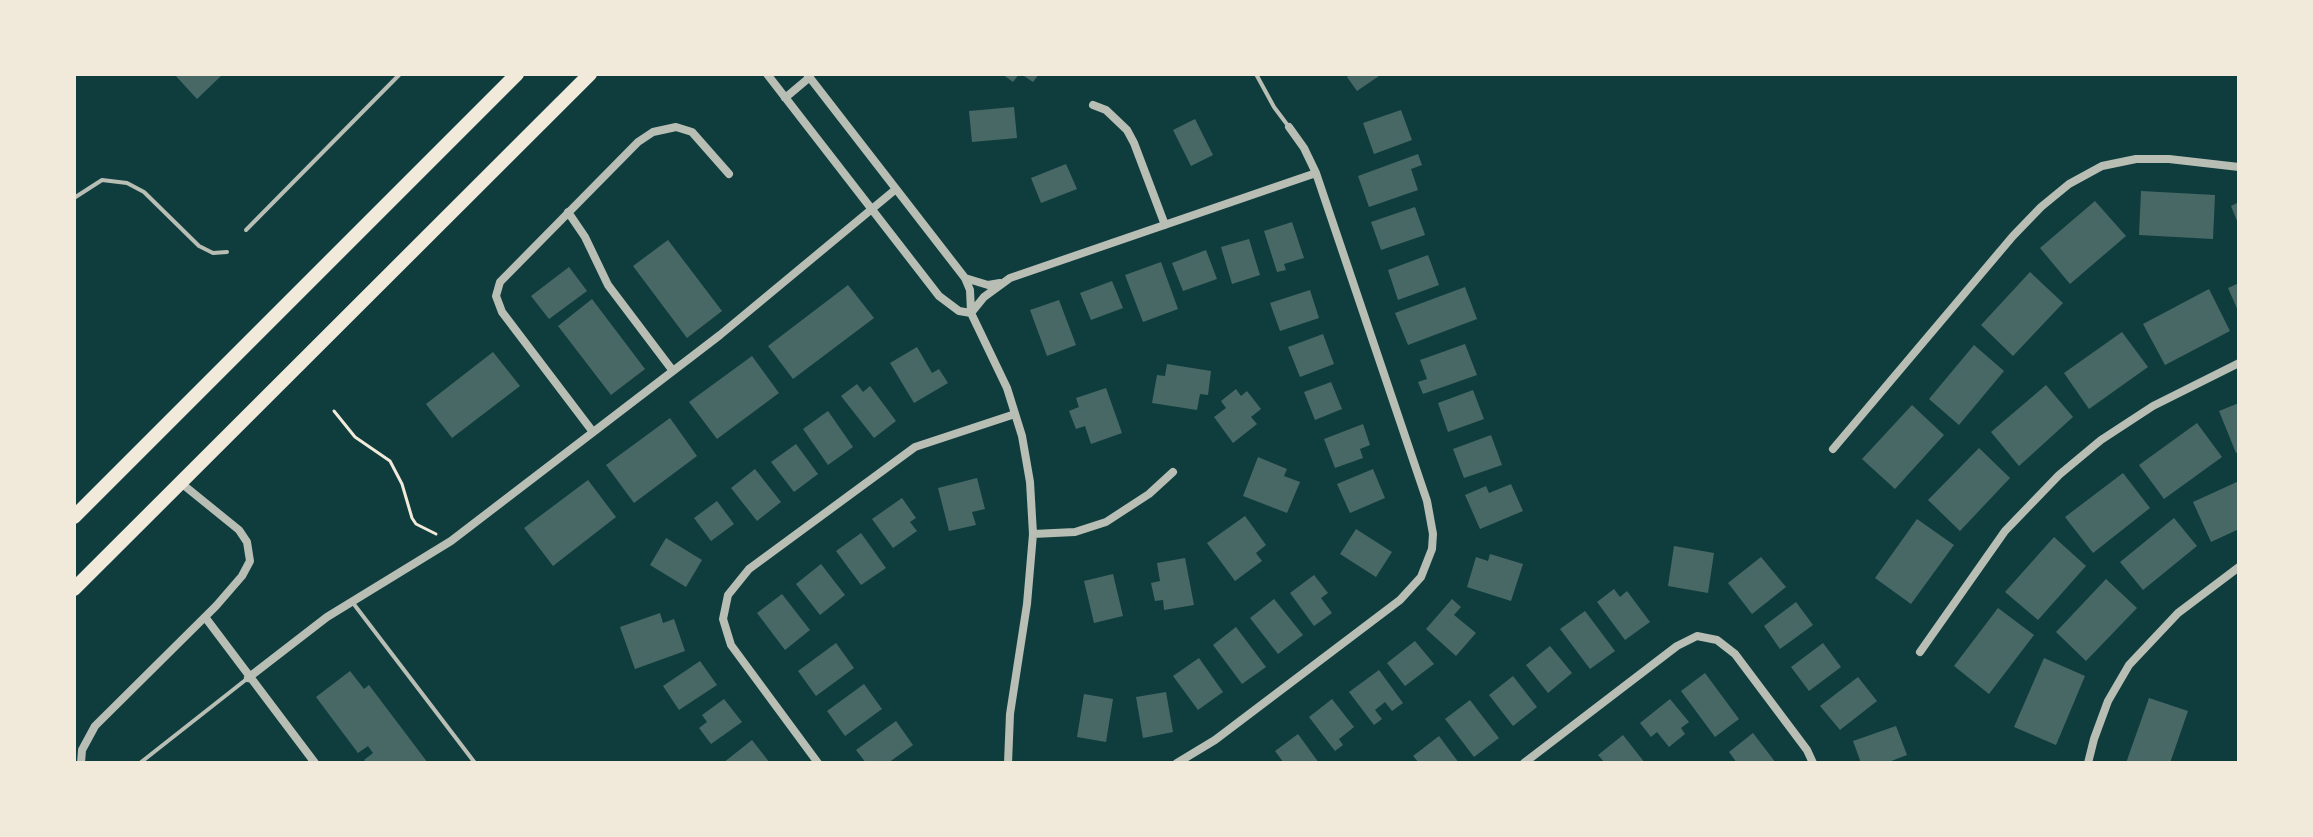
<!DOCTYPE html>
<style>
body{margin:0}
#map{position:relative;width:2313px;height:837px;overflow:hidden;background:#0f3d3e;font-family:"Noto Sans",sans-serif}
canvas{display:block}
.frame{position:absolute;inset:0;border:76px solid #f1e9da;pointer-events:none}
</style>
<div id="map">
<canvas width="2313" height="837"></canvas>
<div class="frame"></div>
</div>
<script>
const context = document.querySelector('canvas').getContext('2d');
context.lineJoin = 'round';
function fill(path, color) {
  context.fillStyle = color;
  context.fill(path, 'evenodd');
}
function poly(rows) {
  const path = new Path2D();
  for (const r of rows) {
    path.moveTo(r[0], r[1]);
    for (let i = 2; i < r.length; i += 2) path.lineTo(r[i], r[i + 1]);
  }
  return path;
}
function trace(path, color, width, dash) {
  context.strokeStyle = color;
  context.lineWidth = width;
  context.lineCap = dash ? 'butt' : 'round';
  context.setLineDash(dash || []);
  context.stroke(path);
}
const building = poly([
 [174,74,223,74,197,99],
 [1002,74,1019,74,1013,82],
 [1021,74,1039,74,1033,82],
 [1350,74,1382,74,1357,91,1347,77],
 [1014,107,1017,138,972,142,969,111],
 [1401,110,1412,140,1374,154,1363,123],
 [1195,119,1213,155,1191,166,1173,130],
 [1418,154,1422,165,1411,169,1418,190,1369,207,1358,176],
 [1066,164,1077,189,1041,203,1031,178],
 [2141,191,2215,195,2213,239,2139,235],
 [2095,201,2126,236,2070,284,2040,248],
 [2239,202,2239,226,2231,206],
 [1415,207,1425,235,1381,250,1371,222],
 [1292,222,1304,258,1284,264,1286,270,1277,272,1264,231],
 [1249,239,1260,275,1232,284,1221,247],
 [668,240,722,311,687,338,633,266],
 [1206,250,1217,279,1183,291,1172,263],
 [1428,255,1439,285,1398,300,1388,270],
 [1161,262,1178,309,1143,322,1125,275],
 [569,267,587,291,549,319,531,296],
 [2030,272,2063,303,2013,356,1981,325],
 [1112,281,1123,308,1091,320,1080,293],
 [2239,283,2239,313,2228,288],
 [848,285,874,318,793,379,768,346],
 [1465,287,1477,319,1408,345,1395,313],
 [2209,289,2230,331,2165,365,2143,324],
 [1310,290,1319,318,1280,331,1270,303],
 [592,299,645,369,611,395,558,326],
 [1059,300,1076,345,1047,356,1030,310],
 [2122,332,2148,367,2089,409,2064,373],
 [1323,334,1334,364,1300,377,1288,347],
 [1465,344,1477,375,1423,394,1418,382,1427,379,1420,360],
 [1974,345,2004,371,1959,425,1929,399],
 [917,347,932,373,939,369,948,383,914,403,890,363],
 [493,352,520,386,452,438,426,404],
 [752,356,779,393,717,439,689,402],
 [1167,364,1211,371,1208,395,1200,394,1197,410,1152,403,1157,375,1165,376],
 [1331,382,1342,409,1315,420,1304,392],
 [857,384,863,392,870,386,896,421,874,438,841,396],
 [2046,385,2073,417,2019,466,1991,432],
 [1106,388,1122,433,1091,444,1085,426,1076,429,1069,411,1079,407,1076,398],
 [1236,389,1241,396,1247,391,1261,409,1251,417,1257,424,1233,443,1214,417,1226,408,1221,401],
 [1473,390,1484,419,1448,432,1438,403],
 [2239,403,2239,451,2236,453,2219,411],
 [1912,405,1944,435,1895,489,1862,459],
 [828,411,853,447,828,465,803,429],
 [670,418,697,456,634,503,606,465],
 [2197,423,2222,457,2164,499,2139,465],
 [1363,424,1370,445,1360,449,1363,458,1335,468,1324,439],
 [1491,435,1502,465,1464,478,1453,449],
 [796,444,818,474,794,492,771,462],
 [1979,448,2010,478,1960,531,1928,500],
 [1258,457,1287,469,1284,476,1300,482,1287,513,1243,496],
 [755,469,781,502,757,521,731,488],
 [1373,469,1385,498,1350,513,1337,484],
 [2123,473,2150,508,2093,553,2065,517],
 [977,478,985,509,972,512,976,525,949,531,938,488],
 [588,480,616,517,553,566,524,528],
 [2239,481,2239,529,2211,542,2193,502],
 [1511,484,1523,511,1480,529,1465,495,1486,486,1489,493],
 [902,498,916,518,910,522,917,531,893,548,872,519],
 [717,501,734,524,711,541,694,518],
 [1245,516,1266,545,1256,553,1262,561,1235,581,1207,543],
 [2174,518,2197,546,2143,590,2120,562],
 [1917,519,1954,545,1911,604,1875,578],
 [1356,529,1392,552,1376,577,1340,554],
 [861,533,886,568,861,585,836,551],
 [2054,537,2086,566,2038,620,2005,592],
 [666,538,702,560,686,587,650,565],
 [1674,546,1714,553,1708,593,1668,586],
 [1490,554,1523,564,1511,601,1467,587,1476,557,1488,561],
 [1761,557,1786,587,1752,614,1728,583],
 [1185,558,1194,605,1164,610,1163,600,1155,601,1151,583,1160,581,1157,563],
 [821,564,845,595,820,615,796,584],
 [1113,574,1123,616,1094,623,1084,581],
 [1314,575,1328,593,1321,598,1332,613,1314,626,1290,593],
 [2106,579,2137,608,2086,661,2056,632],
 [1614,589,1620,597,1627,591,1650,622,1625,640,1597,602],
 [782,594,810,630,785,650,757,613],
 [1274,599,1303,635,1278,654,1250,618],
 [1452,599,1461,607,1454,615,1476,633,1456,656,1426,629],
 [1796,602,1813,625,1780,649,1764,626],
 [1998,608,2034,635,1989,694,1954,666],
 [1585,611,1615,651,1590,669,1560,629],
 [660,613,663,623,674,619,685,651,635,669,620,627],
 [1236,627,1266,667,1242,684,1213,645],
 [1415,641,1434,664,1405,686,1387,663],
 [836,643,854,668,816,696,798,671],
 [1823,643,1841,667,1809,691,1791,667],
 [1550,646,1572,673,1548,693,1526,665],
 [1199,658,1223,692,1198,710,1173,676],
 [2044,658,2085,676,2056,745,2014,727],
 [700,661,717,685,679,710,663,686],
 [1379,670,1403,703,1392,711,1385,702,1375,710,1382,719,1374,725,1349,692],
 [350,671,364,689,369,685,428,763,367,763,364,760,373,753,368,746,358,753,316,697],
 [1705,673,1739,719,1715,737,1681,691],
 [1513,676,1537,707,1513,726,1489,695],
 [1858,677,1877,701,1840,730,1820,706],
 [864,684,882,709,845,736,827,711],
 [1166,692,1173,732,1143,738,1136,697],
 [1084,694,1113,699,1106,742,1077,737],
 [2149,698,2188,711,2170,763,2126,763],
 [724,699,742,722,711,744,699,728,707,722,702,715],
 [1332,699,1354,727,1339,739,1343,745,1335,751,1309,717],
 [1670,699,1689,722,1681,728,1685,734,1669,747,1657,732,1651,737,1640,723],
 [1470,700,1499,738,1474,757,1445,719],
 [896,721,913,745,888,763,866,763,856,750],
 [1896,726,1907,755,1886,763,1861,763,1853,741],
 [1753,733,1776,763,1737,763,1729,752],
 [1298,734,1319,763,1284,763,1275,751],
 [1623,735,1645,763,1605,763,1598,755],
 [1439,736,1459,763,1419,763,1413,756],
 [752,740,770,763,723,763]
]);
const path = poly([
 [334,411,355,437,390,461,402,484,412,518,416,524,436,534]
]);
const service = poly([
 [1256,74,1274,107,1289,127],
 [74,198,102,180,127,183,144,192,199,246,213,253,227,252],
 [246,230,400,74],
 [353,603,475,763],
 [140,763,248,678]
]);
const minor = poly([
 [767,74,939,296,959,311,971,313],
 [807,74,965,278,970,290,971,312],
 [785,98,810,77],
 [1093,105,1106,110,1127,130,1134,143,1165,225],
 [568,212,585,237,608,285,673,371],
 [965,278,988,285,1000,283],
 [971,313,1007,388,1022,436,1030,482,1033,534,1027,604,1010,714,1008,763],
 [971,313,984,297,1010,278,1316,173],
 [593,432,502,312,496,296,500,282,638,142,653,132,676,127,692,132,729,174],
 [1833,449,2013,236,2041,207,2069,184,2102,166,2136,159,2169,159,2239,167],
 [1033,534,1075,532,1106,522,1149,494,1173,472],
 [205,617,315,763],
 [1920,652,2005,531,2059,475,2101,440,2153,406,2239,363],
 [248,678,327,617,451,541,720,335,896,189],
 [81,763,82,750,95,726,216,606,242,576,250,561,247,542,239,530,181,483],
 [818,763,731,645,723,619,728,595,749,569,915,447,1015,414],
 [1177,763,1215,740,1400,600,1421,577,1432,549,1433,534,1427,501,1316,173,1304,148,1289,127],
 [1524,763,1677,646,1697,636,1717,640,1735,654,1807,750,1813,763],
 [2088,763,2094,739,2108,701,2129,665,2178,613,2239,567]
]);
const trunk = poly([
 [74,517,517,74],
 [74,589,590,74]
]);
fill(building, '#486865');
trace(path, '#f1e9da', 3);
trace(service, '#b8beb3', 4);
trace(minor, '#b8beb3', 8);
trace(trunk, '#f1e9da', 14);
</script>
